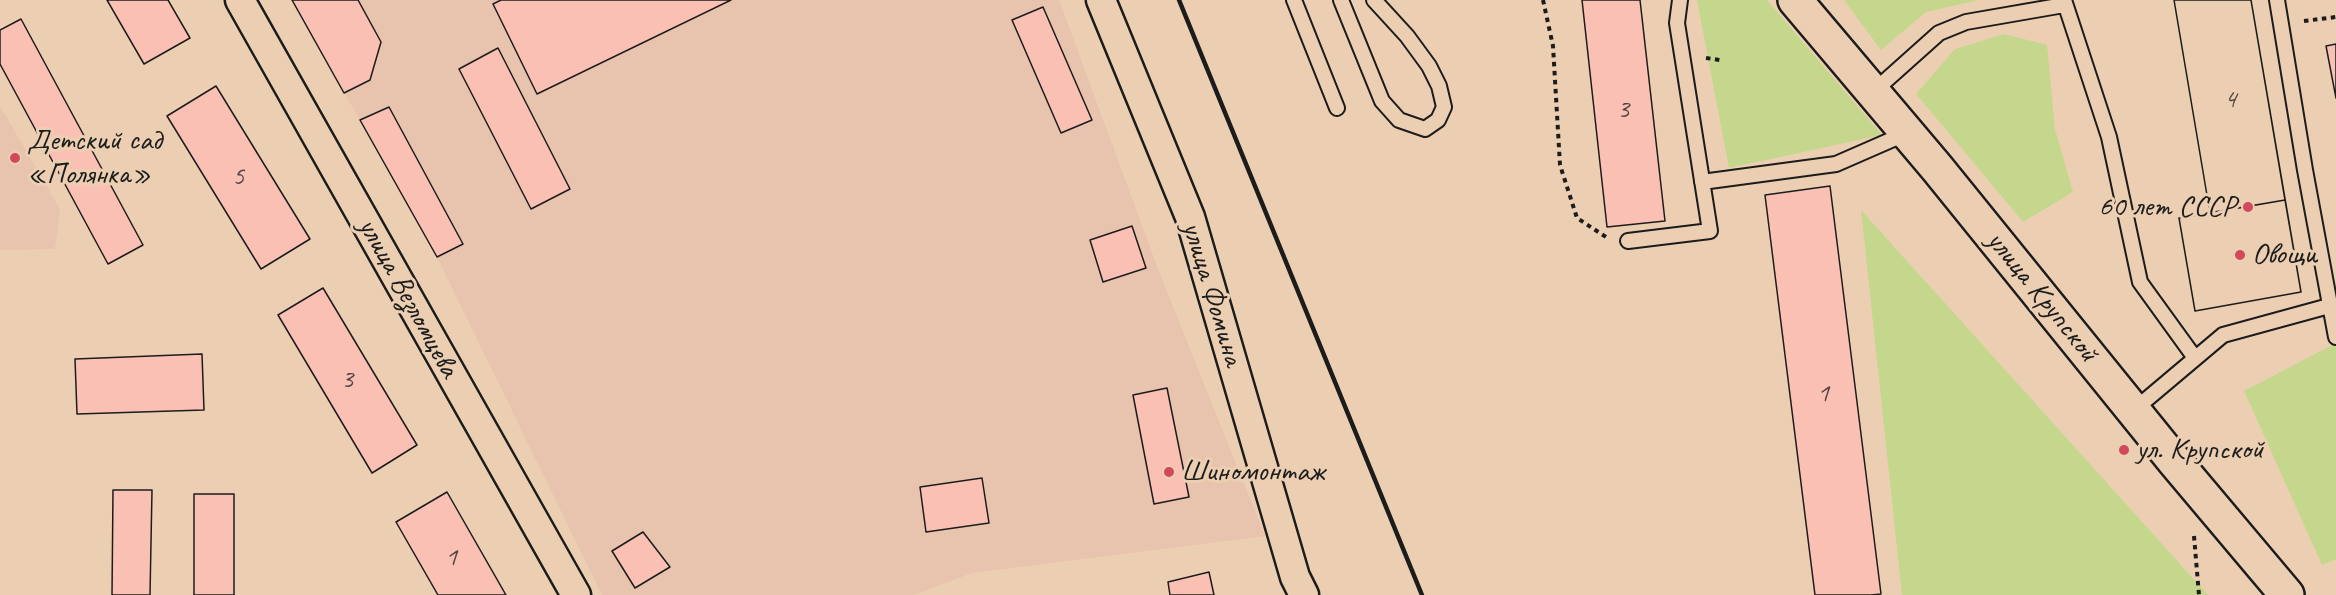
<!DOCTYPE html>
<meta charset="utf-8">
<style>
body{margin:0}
canvas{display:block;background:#eccfb2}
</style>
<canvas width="2336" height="595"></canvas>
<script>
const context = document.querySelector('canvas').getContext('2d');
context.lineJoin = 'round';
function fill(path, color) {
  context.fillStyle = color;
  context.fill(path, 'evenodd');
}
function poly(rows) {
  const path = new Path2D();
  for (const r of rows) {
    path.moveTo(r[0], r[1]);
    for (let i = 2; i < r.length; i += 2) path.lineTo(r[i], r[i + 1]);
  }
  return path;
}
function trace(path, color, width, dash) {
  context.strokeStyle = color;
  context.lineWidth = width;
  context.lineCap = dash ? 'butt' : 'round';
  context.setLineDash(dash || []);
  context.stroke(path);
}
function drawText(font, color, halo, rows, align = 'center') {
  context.font = font + ' Caveat,sans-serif';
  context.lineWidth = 6;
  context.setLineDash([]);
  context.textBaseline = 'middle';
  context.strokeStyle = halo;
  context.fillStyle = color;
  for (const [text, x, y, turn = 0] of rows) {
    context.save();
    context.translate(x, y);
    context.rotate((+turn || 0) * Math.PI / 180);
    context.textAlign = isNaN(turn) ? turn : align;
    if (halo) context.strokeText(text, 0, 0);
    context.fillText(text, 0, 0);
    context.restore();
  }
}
const built = poly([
 [292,0,1059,0,1158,269,1265,536,972,573,914,595,602,595,437,257],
 [0,106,60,209,55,249,0,250]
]);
const green = poly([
 [1697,0,1767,0,1882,135,1729,168],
 [1844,0,1979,0,1926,12,1881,50],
 [2004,34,2047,45,2055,129,2073,192,2023,222,1916,94,1955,49],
 [1861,210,2208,595,1902,595],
 [2336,343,2336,559,2322,565,2244,391]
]);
const building = poly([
 [107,0,168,0,190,38,144,64,107,0],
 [292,0,358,0,381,42,370,80,344,93,292,0],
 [501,0,731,0,537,94,493,4,501,0],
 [1582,0,1640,0,1665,221,1607,227,1582,0],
 [2174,0,2251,0,2301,292,2195,311,2179,218,2210,213,2174,0],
 [2174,0,2251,0,2285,200,2210,213,2174,0],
 [1043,7,1092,120,1061,133,1012,20,1043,7],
 [21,19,143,245,108,264,0,64,0,30,21,19],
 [2336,44,2336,98,2326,46,2336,44],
 [498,48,570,189,531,209,459,69,498,48],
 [216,86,310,239,261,269,167,116,216,86],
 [389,107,463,244,437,257,360,120,389,107],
 [1830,186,1881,594,1871,595,1815,595,1765,195,1830,186],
 [2285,200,2301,292,2195,311,2179,218,2285,200],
 [1132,226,1146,268,1103,282,1090,240,1132,226],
 [323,288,417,445,372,473,278,315,323,288],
 [202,354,204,410,77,414,75,359,202,354],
 [1167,388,1189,497,1154,504,1133,395,1167,388],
 [982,478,989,523,926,532,920,487,982,478],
 [113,490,152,490,150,595,112,595,113,490],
 [447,492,506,595,438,595,396,522,447,492],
 [194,494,234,494,234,595,194,595,194,494],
 [643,532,670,567,635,588,612,551,643,532],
 [1209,572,1214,595,1170,595,1168,582,1209,572]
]);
const path = poly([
 [1543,0,1553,46,1560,165,1577,218,1606,237],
 [2304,21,2336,17],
 [1706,58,1720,60],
 [2194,536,2199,595]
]);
const service = poly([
 [1294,0,1337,108],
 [1341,0,1382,101,1399,120,1425,129,1438,120,1444,107,1439,86,1429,66,1407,36,1374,0],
 [2064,0,2109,137,2140,282,2195,358],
 [2277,0,2305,170,2336,337],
 [1873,92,1939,33,1966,22,2064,5],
 [1702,182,1836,164,1907,133],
 [1628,241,1710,231,1677,23,1680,0],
 [2134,410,2223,335,2329,306]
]);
const minor = poly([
 [240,0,576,595],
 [1101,0,1190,217,1295,577,1304,595]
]);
const tertiary = poly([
 [1795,0,1937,168,2175,462,2287,595]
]);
const rail = poly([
 [1179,0,1422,595]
]);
const markers = [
 [15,158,6,"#d1495b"],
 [2248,207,6,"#d1495b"],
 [2240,255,6,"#d1495b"],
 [2124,450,6,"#d1495b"],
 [1169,472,6,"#d1495b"]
];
const numberNames = [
 ["4",2230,100],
 ["3",1623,110],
 ["5",238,177],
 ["3",347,380],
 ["1",1823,394],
 ["1",451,558]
];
const poiNames = [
 ["Детский сад",27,141],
 ["«Полянка»",27,175],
 ["60 лет СССР",2236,207,"right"],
 ["Овощи",2252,255],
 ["ул. Крупской",2136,450],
 ["Шиномонтаж",1181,472]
];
const streetNames = [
 ["улица Фомина",1212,294,73],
 ["улица Крупской",2042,297,51],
 ["улица Везломцева",408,298,61]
];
fill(built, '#e8c3ad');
fill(green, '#c5d78c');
fill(building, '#fbc0b4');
trace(building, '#1c1c1c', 1.5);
trace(service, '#1c1c1c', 18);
trace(minor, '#1c1c1c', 33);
trace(tertiary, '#1c1c1c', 38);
trace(path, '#1c1c1c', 4, [4.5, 4.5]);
trace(service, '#eccfb2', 14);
trace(minor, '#eccfb2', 28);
trace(tertiary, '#eccfb2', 33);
trace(rail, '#1c1c1c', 4.5);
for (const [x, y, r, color] of markers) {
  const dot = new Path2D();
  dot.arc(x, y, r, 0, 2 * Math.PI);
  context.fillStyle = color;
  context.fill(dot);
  trace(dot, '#eccfb2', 2);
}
drawText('27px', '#544542', null, numberNames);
drawText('30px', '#1c1c1c', '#eccfb2', poiNames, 'left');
drawText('30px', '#1c1c1c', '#eccfb2', streetNames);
</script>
